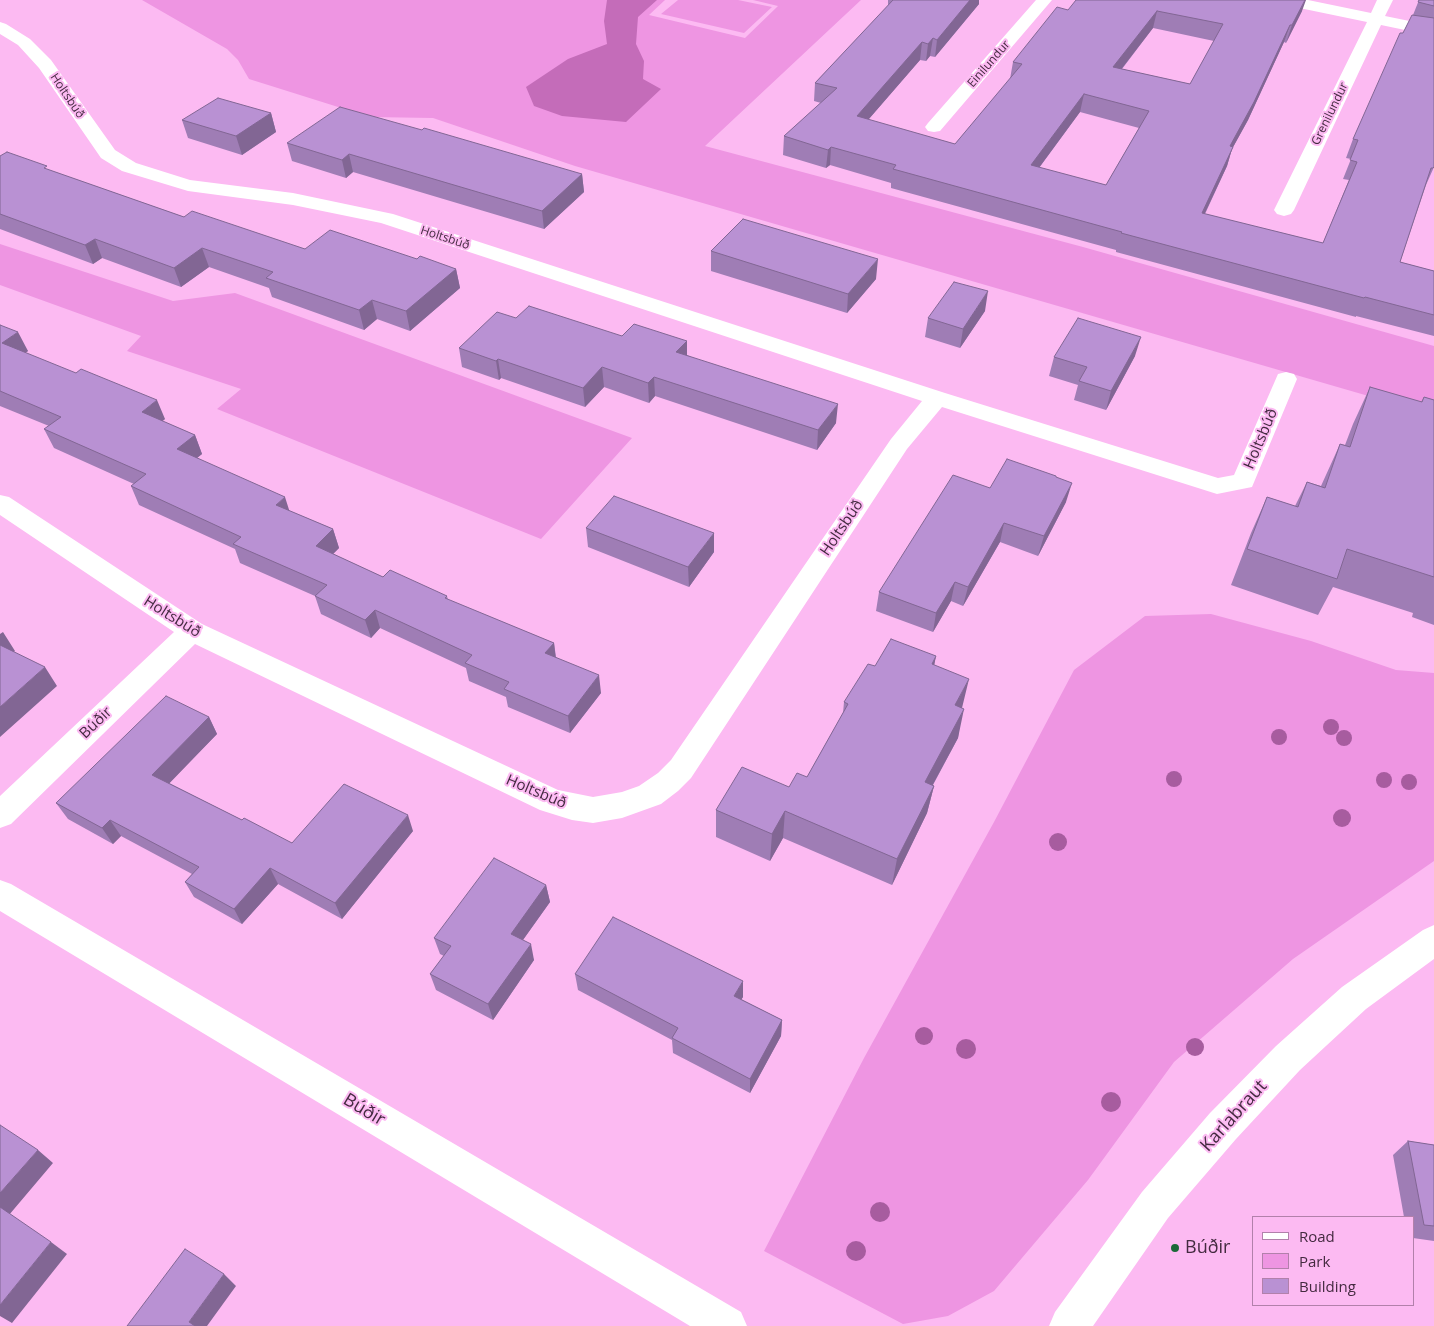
<!DOCTYPE html>
<meta charset="utf-8">
<style>
body{margin:0}
#map{position:relative;width:1434px;height:1326px;overflow:hidden;background:#fcbaf2;font-family:"Open Sans",sans-serif}
canvas{display:block}
.legend{position:absolute;left:1252px;top:1216px;width:162px;height:90px;box-sizing:border-box;background:#fcbaf2;border:1px solid #b280ab;margin:0;padding:6px 9px;list-style:none;font-size:15px;color:#442a40}
.legend li{display:flex;align-items:center;gap:10px;height:25px}
.legend b{width:25px;border:1px solid #b280ab}
</style>
<div id="map">
<canvas width="1434" height="1326"></canvas>
<ul class="legend">
<li><b style="height:6px;background:#fff"></b>Road</li>
<li><b style="height:14px;background:#ee95e2"></b>Park</li>
<li><b style="height:14px;background:#b991d3"></b>Building</li>
</ul>
</div>
<script>
const context = document.querySelector('canvas').getContext('2d');
context.lineJoin = 'round';
function fill(path, color) {
  context.fillStyle = color;
  context.fill(path, 'evenodd');
}
function poly(rows) {
  const path = new Path2D();
  for (const r of rows) {
    path.moveTo(r[0], r[1]);
    for (let i = 2; i < r.length; i += 2) path.lineTo(r[i], r[i + 1]);
  }
  return path;
}
function trace(path, color, width, dash) {
  context.strokeStyle = color;
  context.lineWidth = width;
  context.lineCap = dash ? 'butt' : 'round';
  context.setLineDash(dash || []);
  context.stroke(path);
}
function drawText(font, color, halo, rows, align = 'center') {
  context.font = font + ' "Open Sans",sans-serif';
  context.lineWidth = 4;
  context.setLineDash([]);
  context.textBaseline = 'middle';
  context.strokeStyle = halo;
  context.fillStyle = color;
  for (const [text, x, y, turn = 0] of rows) {
    context.save();
    context.translate(x, y);
    context.rotate((+turn || 0) * Math.PI / 180);
    context.textAlign = isNaN(turn) ? turn : align;
    if (halo) context.strokeText(text, 0, 0);
    context.fillText(text, 0, 0);
    context.restore();
  }
}
const green = poly([
 [142,0,665,0,649,15,745,38,778,6,753,0,861,0,705,146,1083,247,1434,346,1434,415,575,166,433,118,370,117,249,79,238,60,227,49],
 [678,0,738,0,772,7,744,33,661,14],
 [0,244,173,301,235,293,632,438,541,539,217,409,241,389,127,351,141,336,0,285],
 [1211,614,1311,641,1396,670,1434,673,1434,861,1293,959,1174,1062,1088,1180,994,1291,948,1316,903,1324,764,1251,864,1058,994,822,1074,670,1145,616]
]);
const forest = poly([
 [607,0,657,0,638,17,636,44,644,61,643,79,661,89,626,122,562,116,534,106,526,87,568,59,607,44,604,21]
]);
const minor = poly([
 [1036,0,1052,0,940,131,934,132,928,131,925,127,928,123,1036,0],
 [1277,0,1308,0,1371,13,1377,0,1393,0,1385,16,1434,26,1434,36,1381,25,1294,210,1291,214,1284,216,1277,214,1274,210,1367,22,1285,5,1279,3,1277,0],
 [0,22,6,24,30,39,51,60,115,150,136,163,190,180,293,193,393,214,945,393,1218,478,1234,475,1278,374,1286,372,1294,374,1297,379,1252,487,1217,494,942,407,907,449,691,778,678,791,661,804,622,818,593,823,572,820,540,810,195,644,11,824,0,828,0,796,174,632,0,515,0,495,9,497,202,624,558,790,593,797,622,792,639,786,658,773,671,760,891,439,922,401,381,223,293,205,188,191,122,171,101,158,39,68,18,45,0,34,0,22],
 [0,880,11,884,741,1312,747,1326,690,1326,0,911,0,880],
 [1434,925,1434,959,1366,1009,1300,1070,1236,1139,1168,1218,1093,1326,1049,1326,1055,1312,1142,1192,1210,1113,1276,1046,1342,987,1423,930,1434,925]
]);
const trees = [
 [1331,727,8],
 [1279,737,8],
 [1344,738,8],
 [1174,779,8],
 [1384,780,8],
 [1409,782,8],
 [1342,818,9],
 [1058,842,9],
 [924,1036,9],
 [1195,1047,9],
 [966,1049,10],
 [1111,1102,10],
 [880,1212,10],
 [856,1251,10]
];
const wall = poly([
 [888,0,979,0,979,4,935,57,930,56,926,61,920,60,868,120,955,144,1010,79,1013,62,1068,10,1302,11,1286,43,1284,42,1248,120,1232,149,1227,166,1205,214,1323,243,1349,180,1343,179,1351,159,1346,158,1353,139,1403,33,1413,15,1419,0,1434,0,1434,167,1426,185,1400,262,1434,271,1434,336,1356,316,1356,317,1116,252,1116,250,891,188,891,183,830,165,826,168,783,155,784,136,821,103,814,101,815,83,888,6],
 [1153,28,1214,41,1190,84,1122,69],
 [1080,112,1139,128,1106,185,1039,168],
 [271,113,276,132,242,155,188,138,182,120],
 [287,143,582,174,584,192,544,229,353,172,346,178,292,161],
 [0,156,49,170,184,217,305,249,417,259,456,269,460,288,410,331,377,319,364,330,272,297,269,288,209,267,181,287,102,258,93,264,0,229],
 [711,251,876,279,847,313,711,271],
 [985,311,960,348,925,337,928,318],
 [516,318,622,336,687,355,836,423,817,450,655,396,649,403,604,387,585,407,501,378,499,380,462,367,459,348],
 [0,325,28,351,25,353,165,419,162,421,195,435,202,454,197,458,290,511,333,529,339,548,333,554,383,577,447,596,448,600,554,643,556,657,601,693,570,733,508,707,506,697,469,681,466,668,380,628,371,638,321,614,315,596,240,563,235,549,139,505,131,486,134,484,54,448,44,429,49,426,0,406],
 [1135,356,1106,410,1074,400,1078,385,1049,376,1054,357],
 [1370,387,1421,402,1424,397,1434,400,1434,625,1412,617,1413,613,1333,587,1318,615,1231,585,1251,533,1267,497,1295,506,1307,482,1321,486,1340,444,1345,445,1353,424],
 [1056,477,1066,502,1038,556,1000,542,963,606,951,601,933,632,876,611,879,592,990,488],
 [586,528,714,552,689,587,588,547],
 [936,656,934,665,962,708,958,738,933,785,934,786,927,813,892,885,783,838,770,861,716,837,716,810,789,787,807,777,843,713,844,702,875,666],
 [209,717,217,734,169,783,242,820,292,843,413,831,342,919,278,884,242,924,194,897,185,882,192,874,121,836,113,844,68,819,56,803],
 [546,885,550,902,523,940,534,960,493,1020,436,990,430,974,444,956,440,954,434,938],
 [575,974,743,997,741,999,782,1020,781,1036,750,1093,673,1053,672,1040,578,990],
 [1408,1141,1434,1145,1434,1241,1413,1238,1413,1217,1404,1217,1393,1155]
]);
const shadedWall = poly([
 [970,0,979,0,979,4,935,57,937,40],
 [1305,0,1306,0,1302,11,1286,43,1292,25],
 [1157,11,1153,28,1109,85,1113,67],
 [1290,25,1284,42,1248,120,1232,149,1227,166,1196,232,1202,213,1230,146],
 [933,38,930,56,926,61,928,44],
 [922,42,920,60,855,135,857,116],
 [1084,94,1080,112,1027,184,1031,165],
 [271,113,276,132,242,155,236,136],
 [831,147,830,165,826,168,828,150],
 [349,154,353,172,346,178,342,160],
 [582,174,584,192,544,229,542,211],
 [95,239,102,258,93,264,85,245],
 [202,248,209,267,181,287,174,268],
 [878,259,876,279,847,313,848,294],
 [456,269,460,288,410,331,406,311],
 [988,291,985,311,960,348,963,329],
 [372,300,377,319,364,330,359,310],
 [18,332,28,351,12,362,2,343],
 [1141,337,1135,356,1106,410,1111,391],
 [687,341,687,360,676,352],
 [498,359,501,378,499,380,496,361],
 [602,367,604,387,585,407,583,388],
 [654,377,655,396,649,403,648,383],
 [157,400,165,419,150,431,142,412],
 [838,404,836,423,817,450,818,430],
 [195,435,202,454,184,468,177,449],
 [1072,483,1066,502,1038,556,1044,536],
 [285,497,291,516,276,505],
 [1004,523,1000,542,963,606,968,587],
 [333,529,339,548,322,565,316,546],
 [714,533,714,552,689,587,688,567],
 [955,582,951,601,933,632,936,613],
 [375,610,380,628,371,638,365,620],
 [3,632,15,651,5,660,0,653,0,634],
 [554,643,556,661,545,653],
 [936,656,930,686,932,664],
 [45,667,57,686,0,737,0,707],
 [599,675,601,693,570,733,568,716],
 [969,679,962,708,948,734,955,705],
 [964,709,958,738,919,810,925,782],
 [209,717,217,734,162,791,152,775],
 [934,786,927,813,892,885,897,859],
 [785,811,783,838,770,861,772,834],
 [408,815,413,831,342,919,335,903],
 [110,820,121,836,113,844,102,828],
 [270,868,278,884,242,924,234,909],
 [546,885,550,902,515,951,511,934],
 [531,944,534,960,493,1020,488,1004],
 [743,981,743,997,734,1012,734,996],
 [782,1020,781,1036,750,1093,750,1079],
 [38,1150,53,1163,9,1215,0,1208,0,1193],
 [51,1242,67,1254,12,1323,0,1316,0,1305],
 [224,1274,236,1286,207,1326,194,1326,189,1322]
]);
const building = poly([
 [893,0,970,0,937,40,933,38,928,44,922,42,857,116,955,144,1022,64,1013,62,1057,7,1068,10,1076,0,1305,0,1292,25,1290,25,1254,102,1230,146,1233,147,1202,213,1323,243,1357,162,1350,160,1358,140,1353,139,1400,33,1403,33,1412,15,1434,18,1434,167,1433,168,1431,168,1400,262,1434,271,1434,315,1365,297,1364,298,1121,233,1122,232,893,169,896,165,831,147,828,150,784,136,837,88,815,83,893,0],
 [1157,11,1223,24,1190,84,1113,67,1157,11],
 [1084,94,1149,111,1106,185,1031,165,1084,94],
 [1419,0,1434,0,1434,6,1418,2,1419,0],
 [218,98,271,113,236,136,182,120,218,98],
 [340,107,422,130,424,128,582,174,542,211,349,154,342,160,287,143,340,107],
 [7,152,47,166,44,168,184,217,192,211,305,249,330,230,417,259,420,256,456,269,406,311,372,300,359,310,266,278,273,272,202,248,174,268,95,239,85,245,0,214,0,156,7,152],
 [743,219,878,259,848,294,711,251,743,219],
 [954,282,988,291,963,329,928,318,954,282],
 [529,306,622,336,634,324,687,341,676,352,838,404,818,430,654,377,648,383,602,367,583,388,498,359,496,361,459,348,497,312,516,318,529,306],
 [1078,318,1141,337,1111,391,1079,381,1087,367,1054,357,1078,318],
 [0,325,18,332,2,343,76,373,81,369,157,400,142,412,195,435,177,449,285,497,276,505,333,529,316,546,383,577,390,570,447,596,445,598,554,643,545,653,599,675,568,716,504,689,509,682,465,663,472,655,375,610,365,620,315,596,327,585,233,544,241,537,131,486,146,474,44,429,61,417,0,391,0,325],
 [1370,387,1422,402,1424,397,1434,400,1434,577,1347,549,1337,579,1247,549,1267,497,1298,507,1307,482,1325,488,1340,444,1350,447,1370,387],
 [1007,459,1056,476,1056,477,1072,483,1044,536,1004,523,968,587,955,582,936,613,879,592,953,475,990,488,1007,459],
 [614,496,714,533,688,567,586,528,614,496],
 [891,639,936,656,932,664,969,679,955,705,964,709,925,782,934,786,897,859,785,811,772,834,716,810,742,767,789,787,797,773,807,777,848,704,844,702,868,664,875,666,891,639],
 [0,645,45,667,0,707,0,645],
 [166,696,209,717,152,775,242,820,244,818,292,843,344,784,408,815,335,903,270,868,234,909,185,882,199,867,110,820,102,828,56,803,166,696],
 [494,858,546,885,511,934,531,944,488,1004,430,974,451,946,434,938,494,858],
 [613,917,743,981,734,996,782,1020,750,1079,672,1038,678,1028,575,974,613,917],
 [0,1125,38,1150,0,1193,0,1125],
 [1408,1141,1434,1145,1434,1226,1424,1225,1408,1141],
 [0,1207,51,1242,0,1305,0,1207],
 [185,1249,224,1274,189,1322,195,1326,127,1326,185,1249]
]);
const markers = [
 [1175,1248,5,"#1b6938"]
];
const farStreetnames = [
 ["Einilundur",989,64,-49],
 ["Holtsbúð",67,96,56],
 ["Grenilundur",1330,114,-64],
 ["Holtsbúð",445,238,18]
];
const streetNames = [
 ["Holtsbúð",1261,439,-67],
 ["Holtsbúð",842,528,-56],
 ["Holtsbúð",172,617,32],
 ["Búðir",96,723,-44],
 ["Holtsbúð",536,792,23]
];
const nearStreetnames = [
 ["Búðir",364,1110,31],
 ["Karlabraut",1234,1116,-48]
];
const nearPoinames = [
 ["Búðir",1185,1248]
];
fill(green, '#ee95e2');
fill(forest, '#c46cb9');
fill(minor, '#fff');
context.fillStyle = '#a75c9f';
for (const [x, y, r] of trees) {
  context.beginPath();
  context.arc(x, y, r, 0, 2 * Math.PI);
  context.fill();
}
fill(wall, '#9f7db5');
fill(shadedWall, '#826694');
fill(building, '#b991d3');
trace(building, '#826694', 1);
for (const [x, y, r, color] of markers) {
  const dot = new Path2D();
  dot.arc(x, y, r, 0, 2 * Math.PI);
  context.fillStyle = color;
  context.fill(dot);
  trace(dot, '#fcbaf2', 2);
}
drawText('12px', '#442a40', '#fcbaf2', farStreetnames);
drawText('15px', '#442a40', '#fcbaf2', streetNames);
drawText('18px', '#442a40', '#fcbaf2', nearStreetnames);
drawText('18px', '#442a40', '#fcbaf2', nearPoinames, 'left');
</script>
